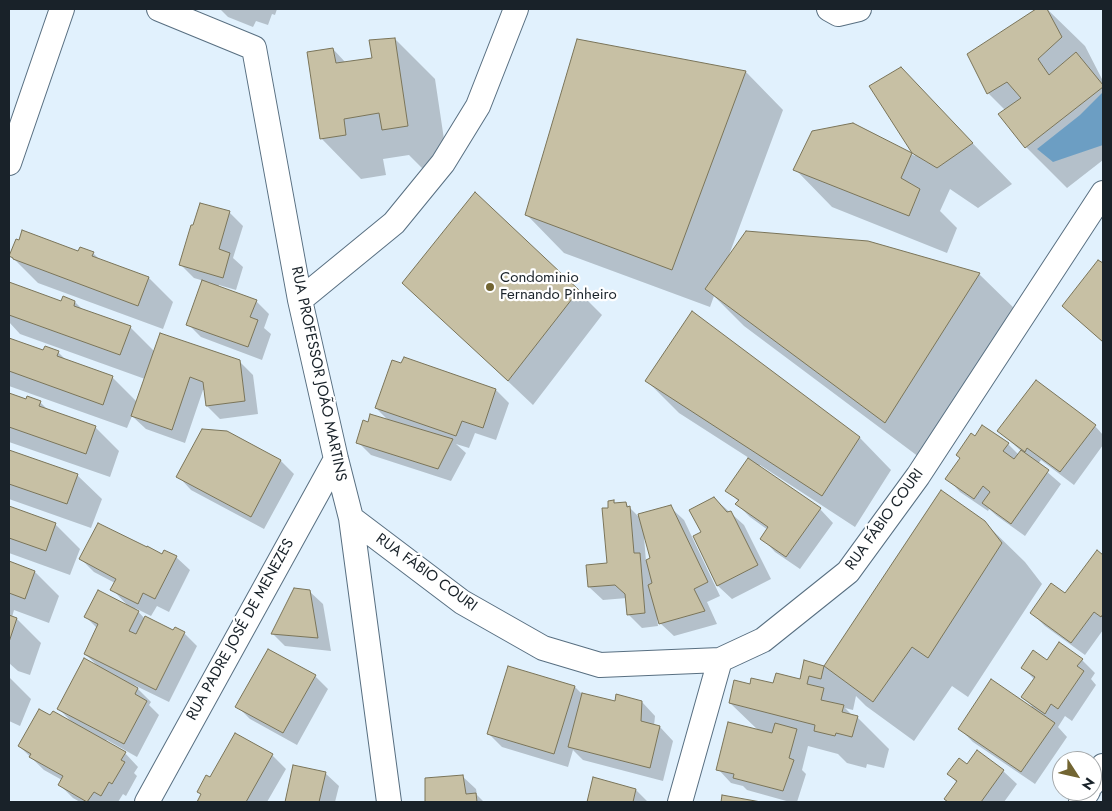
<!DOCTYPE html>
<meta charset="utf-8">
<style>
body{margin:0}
#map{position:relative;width:1112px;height:811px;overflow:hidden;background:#e1f1fd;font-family:Jost,sans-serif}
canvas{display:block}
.frame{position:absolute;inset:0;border:10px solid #192229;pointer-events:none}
.north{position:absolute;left:1052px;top:751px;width:50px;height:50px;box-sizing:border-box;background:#fff;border:1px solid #a3a7a9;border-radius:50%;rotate:125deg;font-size:14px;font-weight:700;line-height:20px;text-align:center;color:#192229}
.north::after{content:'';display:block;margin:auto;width:18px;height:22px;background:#726532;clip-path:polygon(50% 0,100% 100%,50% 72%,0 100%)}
</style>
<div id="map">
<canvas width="1112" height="811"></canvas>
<div class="frame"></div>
<div class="north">N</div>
</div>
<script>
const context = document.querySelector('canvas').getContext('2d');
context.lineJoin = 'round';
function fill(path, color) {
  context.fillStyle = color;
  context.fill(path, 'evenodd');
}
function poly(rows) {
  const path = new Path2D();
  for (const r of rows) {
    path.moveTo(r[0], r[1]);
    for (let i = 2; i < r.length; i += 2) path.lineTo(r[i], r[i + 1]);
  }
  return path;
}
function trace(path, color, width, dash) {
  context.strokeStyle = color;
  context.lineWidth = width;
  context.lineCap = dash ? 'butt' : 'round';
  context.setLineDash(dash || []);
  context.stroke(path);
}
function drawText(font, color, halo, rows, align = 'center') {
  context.font = font + ' Jost,sans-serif';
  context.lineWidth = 4.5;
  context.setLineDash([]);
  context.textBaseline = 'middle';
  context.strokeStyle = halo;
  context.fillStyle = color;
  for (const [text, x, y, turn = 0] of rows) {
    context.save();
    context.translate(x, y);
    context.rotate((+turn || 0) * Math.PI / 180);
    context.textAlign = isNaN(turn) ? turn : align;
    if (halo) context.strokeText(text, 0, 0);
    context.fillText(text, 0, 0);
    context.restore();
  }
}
const green = poly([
 [1103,92,1103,145,1053,162,1037,149,1080,115]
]);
const shadow = poly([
 [220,9,277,9,275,15,272,14,268,25,256,21,253,27,228,17],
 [1038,9,1047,9,1085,46,1103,81,1103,160,1067,188,1026,147,1000,114,1005,110,988,93,969,54],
 [395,39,435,79,448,166,423,169,409,155,383,159,386,175,361,179,321,138,333,49,346,63,373,59],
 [578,40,746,72,783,110,729,255,979,274,1017,311,923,460,744,326,714,296,710,307,564,253,527,215],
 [901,69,1012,184,978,208,950,189,940,211,957,228,947,253,832,207,795,169,853,125,915,156,871,86],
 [229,212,243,226,233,258,243,267,236,290,219,285,219,287,256,301,269,314,264,328,271,334,262,360,201,337,188,324,204,281,194,278,181,265],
 [79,253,93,253,100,260,149,278,173,302,163,329,38,283,11,256],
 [1099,261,1103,265,1103,342,1063,306],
 [9,283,62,302,64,298,75,302,84,311,130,327,155,352,239,361,253,375,258,414,220,419,207,406,205,390,203,390,185,443,146,429,132,416,127,428,9,386,9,339,44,352,58,352,67,361,112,377,137,402,145,379,20,334,9,322],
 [404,283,578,291,602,315,533,405],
 [692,313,860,438,891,470,855,527,760,465,759,467,820,509,833,523,800,569,775,552,762,538,768,530,750,517,737,504,739,502,727,490,749,458,679,413,647,381],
 [496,390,509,403,496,440,475,433,469,448,456,444,466,453,451,481,371,455,358,442,368,423,389,421,376,408],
 [9,394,27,401,40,402,49,411,95,427,119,451,110,477,9,442],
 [1095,426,1103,435,1103,445,1074,485,1041,460,1038,464,1061,484,1025,536,997,516,989,509,988,511,960,492,947,478,975,437,1008,444,1019,455,1021,451,999,431],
 [226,432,281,461,294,474,264,529,191,490,178,476],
 [9,451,77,475,102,499,91,528,9,499],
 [714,498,744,525,771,579,732,599,718,586,695,536,702,533],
 [613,501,616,504,626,504,638,516,670,507,684,520,720,596,707,602,717,624,674,636,660,623,657,617,658,626,642,628,629,615,627,598,603,600,589,587,609,564,610,509],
 [644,537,645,537,651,559,646,561],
 [9,508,55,524,80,549,70,575,9,553],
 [984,522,1025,562,1042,584,968,697,952,686,914,741,866,706,856,696,853,710,845,708,853,716,857,717,889,749,884,768,867,764,866,768,847,763,838,754,808,746,802,770,806,774,797,802,790,802,747,790,743,786,731,783,718,769,758,730,730,703,751,685,774,685,801,680,805,662,826,667],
 [1097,552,1103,557,1103,630,1085,655,1045,626,1031,612,1065,595],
 [163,555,176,557,190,570,169,612,157,606,151,616,135,608,145,619,174,632,184,633,197,646,169,702,134,685,151,702,149,705,159,715,137,757,107,740,105,742,125,753,138,767,134,773,137,776,126,796,123,794,118,802,80,802,73,798,60,785,62,780,44,770,19,746,51,717,73,723,59,709,99,667,85,654,98,629,86,617,129,607,112,589,115,583,94,572,81,559],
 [9,562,35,572,59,596,49,623,14,610,12,617,17,619,41,643,30,675,18,671,9,663],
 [309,591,323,604,331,651,285,646,272,633],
 [1082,660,1095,673,1091,679,1096,685,1072,721,1065,716,1058,727,1067,737,1035,784,973,742,960,729,1031,707,1032,706,1022,697,1035,680,1023,668],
 [315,676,328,689,297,745,250,719,237,706],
 [9,677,31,699,20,726,9,721],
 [575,687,582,694,615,702,642,702,655,716,654,726,660,727,673,741,663,781,583,760,573,750,568,767,502,747,489,734],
 [236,735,272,755,286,769,267,802,198,802],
 [294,766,325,773,339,786,335,802,286,802],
 [967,766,1003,771,1017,784,1004,802,949,802,946,799,957,783,949,774],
 [462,776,476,789,477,795,484,802,426,802,426,799],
 [594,779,636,790,648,802,588,802]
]);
const building = poly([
 [1036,9,1047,9,1062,37,1038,59,1049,75,1076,52,1103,85,1103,87,1025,148,998,114,1021,98,1007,82,987,94,967,54,1036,9],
 [395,38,408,126,382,130,379,113,344,119,346,135,320,139,307,52,333,48,336,63,372,58,369,40,395,38],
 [577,39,746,71,672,270,525,215,577,39],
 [901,67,973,143,937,168,912,153,869,86,901,67],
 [853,123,912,153,901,178,920,189,909,216,793,170,812,131,853,123],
 [475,192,579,290,508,381,402,283,475,192],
 [200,203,230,211,219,249,230,253,223,278,179,265,191,225,193,225,200,203],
 [22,230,78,251,80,247,94,252,92,256,149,277,138,306,13,259,13,258,9,256,16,239,19,240,22,230],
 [746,231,868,241,980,273,885,423,705,289,746,231],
 [1098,260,1103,263,1103,342,1062,306,1098,260],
 [202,280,257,300,250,317,258,320,248,347,186,325,202,280],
 [9,282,61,301,63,296,75,301,74,306,131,326,120,355,9,315,9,282],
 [692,311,860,437,822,496,645,381,692,311],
 [160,333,240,360,245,401,206,406,203,382,190,377,172,430,131,416,160,333],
 [9,338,43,350,45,346,59,351,57,356,113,376,103,405,9,371,9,338],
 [404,357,496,389,483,428,462,421,456,436,375,408,392,360,401,363,404,357],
 [1036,380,1096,425,1060,472,1027,448,1025,452,997,431,1036,380],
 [9,393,26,399,27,396,41,401,39,406,96,426,86,454,9,427,9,393],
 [370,414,453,439,438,469,356,443,363,420,368,422,370,414],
 [982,425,1009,443,1003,451,1014,459,1021,450,1049,470,1011,524,982,503,990,492,983,486,974,499,945,479,960,458,956,455,971,433,975,436,982,425],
 [202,429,227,431,281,460,251,517,176,477,202,429],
 [9,450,78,474,67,504,9,484,9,450],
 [748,458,821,508,786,557,760,539,768,527,735,504,739,500,725,491,748,458],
 [941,490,985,521,1002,543,928,658,912,647,873,702,824,666,941,490],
 [714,497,727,512,731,511,758,565,717,586,693,536,701,532,689,510,714,497],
 [614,500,614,503,626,502,627,507,630,506,634,553,640,553,645,613,627,615,625,594,615,585,588,587,586,565,607,563,602,508,608,508,608,501,614,500],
 [671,505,708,582,694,589,705,611,659,624,648,585,652,583,646,560,650,558,638,514,671,505],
 [9,506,56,523,46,551,9,538,9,506],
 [98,523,147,547,147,546,162,554,164,550,177,556,155,599,143,593,138,604,110,590,116,579,79,559,98,523],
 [1097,550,1103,555,1103,614,1101,617,1094,612,1071,643,1030,613,1051,583,1065,593,1097,550],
 [9,561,35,571,25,599,9,593,9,561],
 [294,588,310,590,318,638,271,634,294,588],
 [98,590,139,611,129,631,136,634,145,616,173,630,175,627,185,632,156,690,84,654,98,624,84,617,98,590],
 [9,615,17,618,9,642,9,615],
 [1059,642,1083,659,1077,666,1084,671,1058,709,1051,704,1045,714,1021,697,1035,677,1021,668,1033,650,1047,660,1059,642],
 [268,649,316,675,283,733,235,707,268,649],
 [84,658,138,688,135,694,147,701,124,744,57,709,84,658],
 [804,660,824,666,821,679,809,676,807,684,824,688,821,700,844,705,842,712,858,716,852,737,836,733,835,736,814,731,815,725,729,703,734,680,750,684,751,678,773,683,776,673,800,679,804,660],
 [508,666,575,686,554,754,487,734,508,666],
 [991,679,1055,723,1021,772,958,729,991,679],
 [582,693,615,701,616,694,642,701,641,721,660,726,650,768,568,747,582,693],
 [39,709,50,715,53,711,126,752,121,760,125,762,112,784,109,782,101,796,94,792,87,802,58,785,63,776,29,757,31,754,18,746,39,709],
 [728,722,772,733,775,723,797,729,789,758,794,760,783,791,733,778,734,774,716,770,728,722],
 [235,733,273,754,246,802,197,802,201,794,197,792,206,775,210,777,235,733],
 [977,750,1004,770,981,802,948,802,944,799,957,781,947,774,959,758,967,764,977,750],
 [293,765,326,772,319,802,285,802,293,765],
 [463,775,466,794,476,793,477,802,425,802,425,778,463,775],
 [593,777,636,789,633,802,587,802,593,777],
 [722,795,761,802,721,802,722,795]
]);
const street = poly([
 [159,9,254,48,300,300,336,459,351,518,389,802],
 [829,9,838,14,859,9],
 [9,163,62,9],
 [300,300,394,223,443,163,478,106,516,9],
 [351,518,462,602,543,648,600,665,720,660,763,640,848,572,918,476,1103,193],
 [1092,784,1103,766],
 [147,802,336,459],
 [680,802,720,660],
 [1081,802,1088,791]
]);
const markers = [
 [490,287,5,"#726532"]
];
const poiNames = [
 ["Condominio",500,278],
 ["Fernando Pinheiro",500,295]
];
const streetNames = [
 ["RUA PROFESSOR JOÃO MARTINS",318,374,78],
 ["RUA FÁBIO COURI",885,520,-54],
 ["RUA FÁBIO COURI",426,573,36],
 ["RUA PADRE JOSÉ DE MENEZES",241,630,-61]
];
fill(green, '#88c6f4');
fill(shadow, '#0003');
fill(building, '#c7c0a4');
trace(building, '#7a7459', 1);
trace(street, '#586f81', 26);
trace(street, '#fff', 24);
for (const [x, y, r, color] of markers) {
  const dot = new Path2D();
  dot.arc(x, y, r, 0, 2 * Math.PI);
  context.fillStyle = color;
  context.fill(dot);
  trace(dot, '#fff', 2);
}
drawText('15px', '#192229', '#fff', poiNames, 'left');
drawText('15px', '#192229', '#fff', streetNames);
</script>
